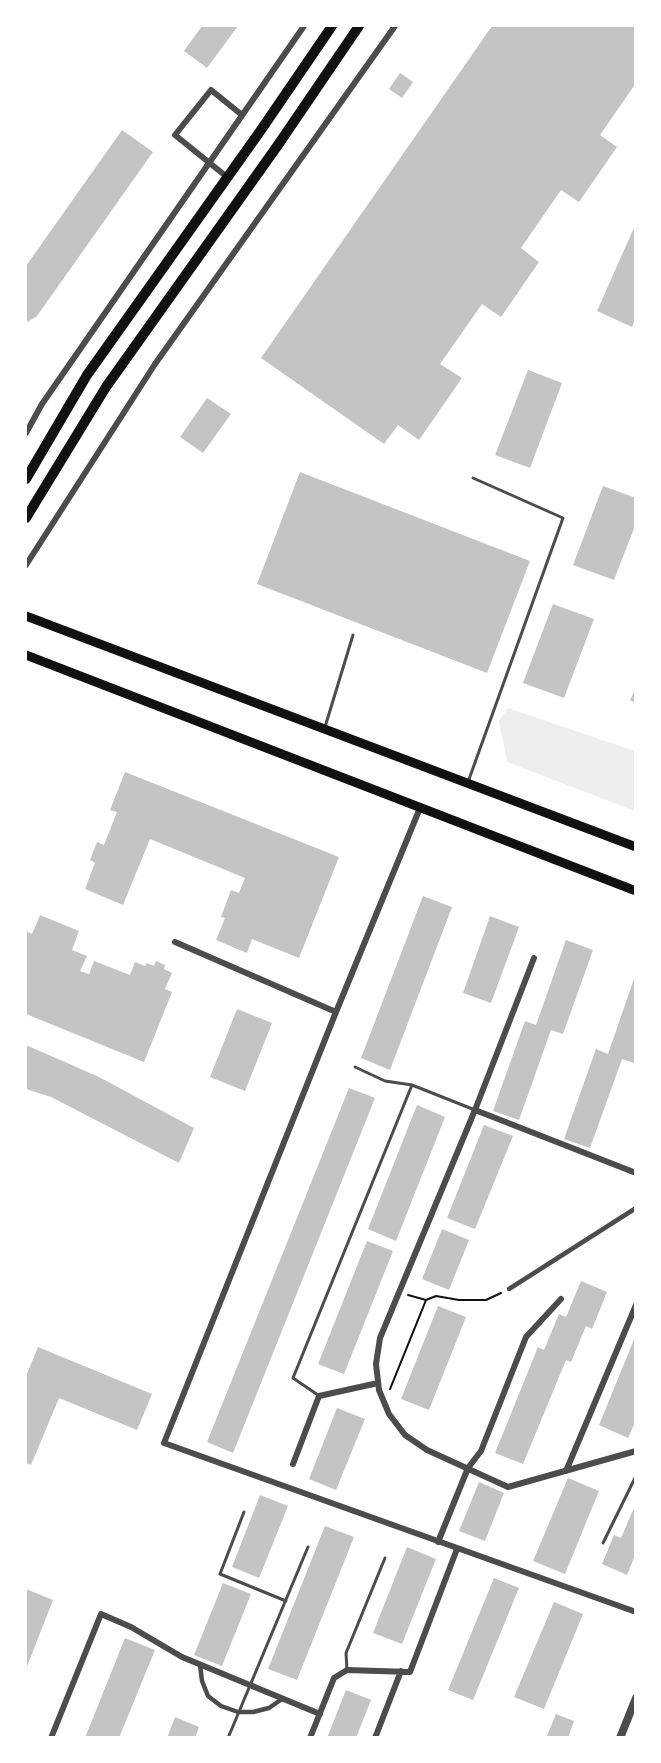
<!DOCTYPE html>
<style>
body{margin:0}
#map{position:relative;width:661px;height:1763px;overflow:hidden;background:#fff;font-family:Signika,sans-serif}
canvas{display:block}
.frame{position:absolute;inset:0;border:27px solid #fff;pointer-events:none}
</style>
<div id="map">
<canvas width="661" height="1763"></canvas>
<div class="frame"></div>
</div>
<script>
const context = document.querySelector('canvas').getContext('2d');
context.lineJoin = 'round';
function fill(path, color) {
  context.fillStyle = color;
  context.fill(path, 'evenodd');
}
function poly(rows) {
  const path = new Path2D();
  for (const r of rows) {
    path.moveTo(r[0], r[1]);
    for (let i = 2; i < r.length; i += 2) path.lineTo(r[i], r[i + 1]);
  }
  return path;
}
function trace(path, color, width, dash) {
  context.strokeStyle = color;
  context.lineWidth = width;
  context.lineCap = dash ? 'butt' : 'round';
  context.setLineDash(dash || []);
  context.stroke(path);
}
const green = poly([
 [508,708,635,751,635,811,507,762,499,721]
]);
const building = poly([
 [202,26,238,26,207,68,184,51],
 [492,26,636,26,636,83,600,135,617,147,579,202,561,190,521,248,539,262,501,317,482,304,440,364,462,378,419,440,398,425,384,444,261,358],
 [400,73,413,82,402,98,389,89],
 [122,130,153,152,37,316,26,323,26,266],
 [633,230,636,231,636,318,632,327,597,311],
 [528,370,562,383,530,468,495,455],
 [207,398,231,414,203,453,180,437],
 [300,472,530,561,487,673,257,584],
 [603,486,636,498,636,523,614,580,573,565],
 [553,604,594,619,564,698,523,683],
 [636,688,636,703,630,700],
 [125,772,339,857,299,958,252,939,247,953,216,940,225,918,221,917,231,890,239,893,245,878,150,839,123,905,85,889,95,863,90,860,97,842,104,845,117,812,110,810],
 [423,896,452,907,390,1070,361,1058],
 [40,915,79,931,72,950,87,956,80,971,89,974,94,961,130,975,135,962,145,966,147,963,154,966,156,961,165,965,164,969,172,973,165,989,172,992,144,1062,26,1014,26,931,32,934],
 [490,916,519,927,491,1003,463,993],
 [566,940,593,950,563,1034,551,1030,519,1120,493,1111,525,1021,536,1025],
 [635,976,636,1058,634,1063,622,1059,590,1148,564,1139,596,1049,608,1054],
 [237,1009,272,1023,245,1091,210,1077],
 [26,1045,99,1077,194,1128,179,1163,51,1097,26,1089],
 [349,1088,375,1098,233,1453,207,1442],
 [417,1105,445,1117,396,1241,368,1229],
 [484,1125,513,1136,475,1229,447,1218],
 [442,1229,469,1240,449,1290,422,1279],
 [367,1241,393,1251,344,1374,318,1364],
 [581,1281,607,1292,592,1329,586,1326,571,1362,566,1360,523,1464,495,1453,538,1347,544,1350,559,1314,566,1317],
 [438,1306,466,1317,429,1410,401,1399],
 [635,1337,636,1420,628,1438,599,1425],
 [38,1347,152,1394,137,1430,59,1398,31,1465,26,1463,26,1376],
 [337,1408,365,1419,336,1490,309,1479],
 [568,1478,599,1491,565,1574,533,1561],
 [479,1482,504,1493,485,1541,459,1531],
 [260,1495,288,1506,259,1578,232,1567],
 [633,1510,636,1511,636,1553,627,1575,602,1564,614,1535,621,1538],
 [325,1526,354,1537,297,1680,268,1669],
 [407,1547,436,1559,402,1644,373,1633],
 [494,1578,519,1588,473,1700,448,1690],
 [223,1583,251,1594,222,1666,194,1655],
 [26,1589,53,1600,26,1669],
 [554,1602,583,1614,544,1709,514,1697],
 [125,1638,155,1650,119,1738,85,1738],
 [346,1690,371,1700,356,1738,327,1738],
 [556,1714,574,1721,568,1738,546,1738],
 [175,1717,199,1727,195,1738,167,1738]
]);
const path = poly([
 [408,1295,426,1300,436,1296,459,1300,486,1300,501,1293],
 [390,1389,426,1300]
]);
const service = poly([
 [325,727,353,635],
 [468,782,563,518,473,478],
 [412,1085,475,1110],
 [318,1395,293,1378,412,1085,385,1081,355,1067],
 [244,1512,220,1574,286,1601],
 [603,1543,636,1476],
 [347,1670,346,1653,385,1558],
 [228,1738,308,1547]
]);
const pedestrian = poly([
 [509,1289,636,1208],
 [200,1665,202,1681,208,1696,221,1706,238,1712,253,1712,269,1708,282,1699]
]);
const minor = poly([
 [227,177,175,135,211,90,242,115],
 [26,433,42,404,304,26],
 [26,565,155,364,395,26],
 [420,808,336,1012,164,1443,636,1612],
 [175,942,336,1012],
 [534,958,475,1110,380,1338,376,1364,379,1390,389,1414,405,1435,427,1450,508,1487,636,1451],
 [475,1110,636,1173],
 [293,1464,319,1396,378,1383],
 [566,1471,636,1305],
 [438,1542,468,1468,481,1451,526,1337,561,1299],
 [51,1738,101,1614,131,1627,182,1657,320,1714],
 [310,1738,334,1678,347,1670,410,1672,457,1549],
 [375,1738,401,1671]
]);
const tertiary = poly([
 [620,1738,636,1698]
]);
const secondary = poly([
 [26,616,636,847],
 [26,655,636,891]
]);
const primary = poly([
 [26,479,87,375,261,130,332,26],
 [26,518,106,387,278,145,359,26]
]);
fill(green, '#eee');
fill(building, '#c4c4c4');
trace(path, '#111', 2);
trace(service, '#4c4c4c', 3);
trace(pedestrian, '#4c4c4c', 4.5);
trace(minor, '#4c4c4c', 6);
trace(tertiary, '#4c4c4c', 8);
trace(secondary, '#111', 9);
trace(primary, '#111', 10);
</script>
